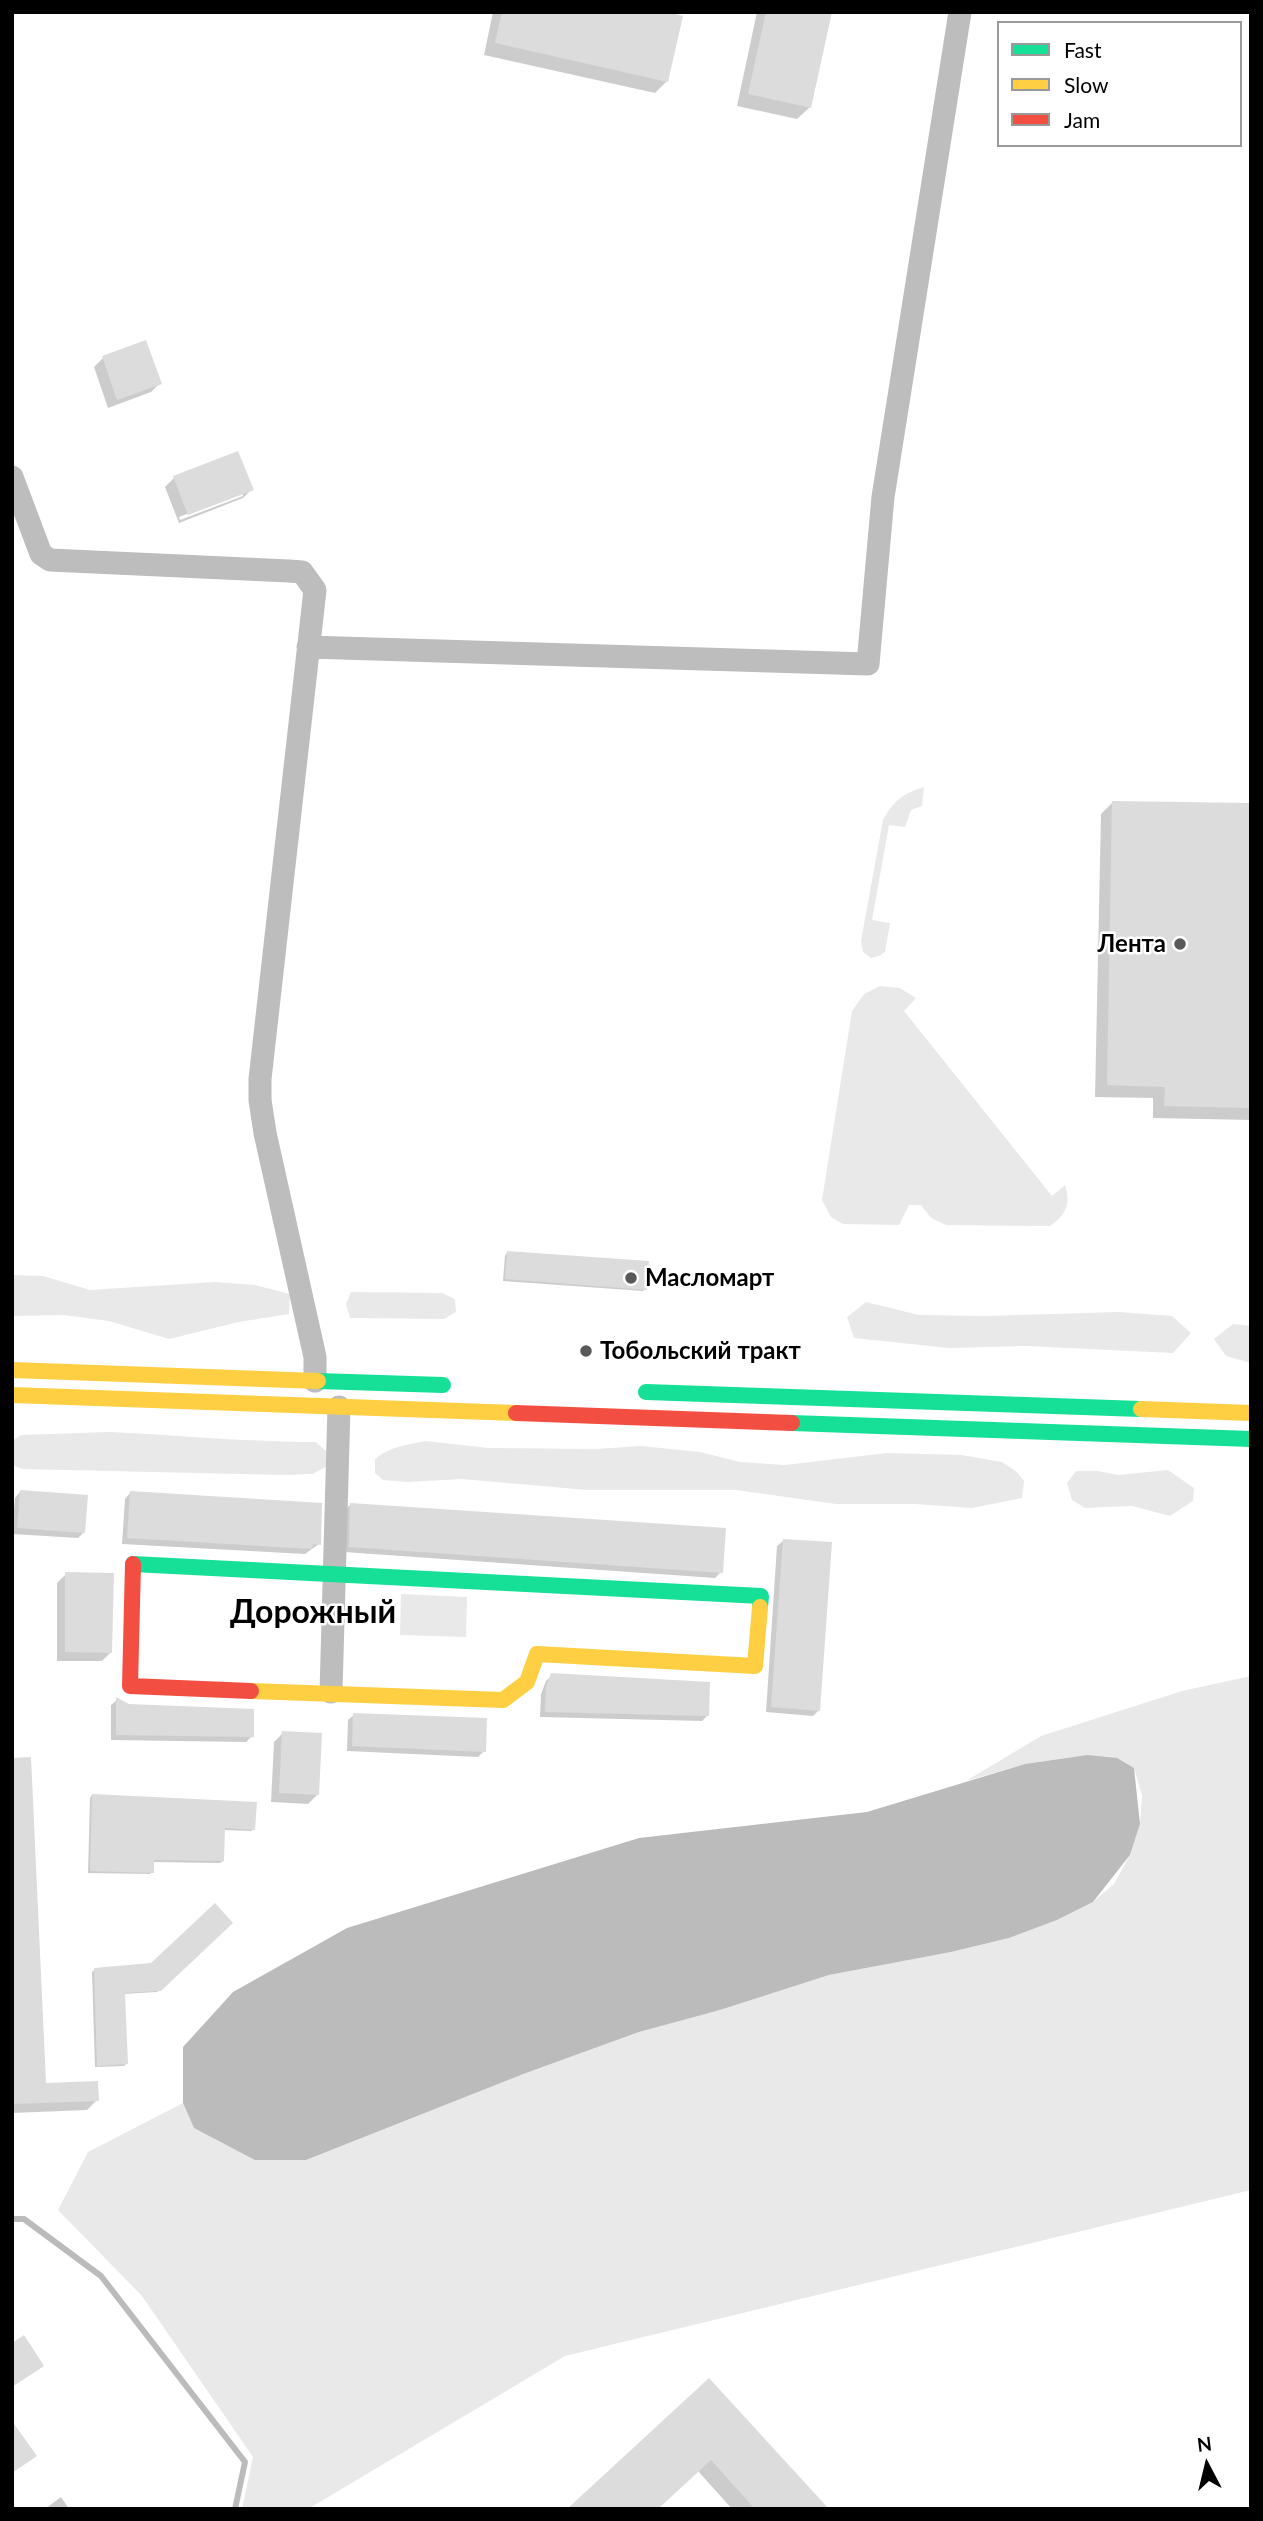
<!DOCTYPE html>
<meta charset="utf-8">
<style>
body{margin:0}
#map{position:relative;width:1263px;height:2521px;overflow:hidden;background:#fff;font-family:Lato,sans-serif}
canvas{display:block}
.frame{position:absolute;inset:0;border:14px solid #000;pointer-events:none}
.legend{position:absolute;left:997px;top:21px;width:245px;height:126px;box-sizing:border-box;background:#fff;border:2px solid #999;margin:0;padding:9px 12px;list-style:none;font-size:21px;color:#000}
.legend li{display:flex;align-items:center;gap:14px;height:35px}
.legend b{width:35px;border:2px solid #999}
.north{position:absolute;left:1172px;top:2430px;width:70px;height:70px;-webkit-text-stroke:5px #fff;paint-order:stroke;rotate:353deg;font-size:19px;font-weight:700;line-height:28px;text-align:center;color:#000}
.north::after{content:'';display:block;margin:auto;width:24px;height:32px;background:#000;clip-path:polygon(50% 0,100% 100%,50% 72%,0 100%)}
</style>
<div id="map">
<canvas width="1263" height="2521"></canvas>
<div class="frame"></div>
<ul class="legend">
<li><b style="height:9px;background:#16e098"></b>Fast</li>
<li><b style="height:9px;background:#ffcf43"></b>Slow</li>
<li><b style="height:9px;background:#f24e42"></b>Jam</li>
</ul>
<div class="north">N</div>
</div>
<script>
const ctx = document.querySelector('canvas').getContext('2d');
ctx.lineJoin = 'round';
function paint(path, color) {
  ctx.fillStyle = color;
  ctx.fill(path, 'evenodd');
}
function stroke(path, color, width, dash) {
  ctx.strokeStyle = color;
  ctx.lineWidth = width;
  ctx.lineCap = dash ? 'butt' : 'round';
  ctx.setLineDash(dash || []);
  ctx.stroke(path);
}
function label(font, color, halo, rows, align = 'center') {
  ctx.font = font + ' Lato,sans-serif';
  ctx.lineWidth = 5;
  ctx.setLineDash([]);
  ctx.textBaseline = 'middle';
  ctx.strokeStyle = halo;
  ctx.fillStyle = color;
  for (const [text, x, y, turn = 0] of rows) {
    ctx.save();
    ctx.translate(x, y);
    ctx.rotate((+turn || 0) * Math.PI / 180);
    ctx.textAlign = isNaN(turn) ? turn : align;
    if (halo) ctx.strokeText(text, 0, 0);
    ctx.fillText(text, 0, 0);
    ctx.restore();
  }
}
paint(new Path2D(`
 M924,787l-2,19 -11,4 -6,17 -16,-2 -17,95 18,3 -5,29 -6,4 -8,2 -8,-6 -2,-11 22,-121c11,-20 21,-27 41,-33z
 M880,986l20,2 16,10 -12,13 148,185 13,-11c6,19 1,30 -15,41l-104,-1 -15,-7 -10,-13h-12l-10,20 -56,-1 -12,-7 -9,-17 30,-189 12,-17z
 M12,1275l31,1 47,14 125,-8 40,3 35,9 -1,20 -50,8 -70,17 -60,-18 -45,-6 -52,1z
 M351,1292l91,1 13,6 1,13 -12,7 -94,-1 -4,-14z
 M866,1302l53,13 67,1 133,-4 53,4 19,17 -18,20 -146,-7 -78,2 -95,-10 -7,-21z
 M1233,1324l18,2v37l-25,-7 -12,-17z
 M109,1432c69,3 137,10 207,10l12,11 -1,13 -14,8 -28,1 -263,-6 -10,-4v-24l9,-6z
 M425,1441l64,7 107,1 45,-3 59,6 40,10 45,3 102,-12 75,2 40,7 15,10 7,9 -2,17 -50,10 -57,-4h-79l-100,-14h-149l-125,-11 -55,3 -24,-2 -8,-7v-14c15,-13 32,-14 50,-18z
 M1168,1470l26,18 -1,13 -23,15 -38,-10 -47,2 -13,-8 -5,-17 9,-12h22l20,4z
 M401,1594l66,3 -1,40 -66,-2z
 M1251,1676v514l-686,166 -257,153h-66l11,-52 -111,-161 -84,-86 30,-58 95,-49 11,25 25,12 87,20 220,-87 113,-41 81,-22 109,-35 122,-23 58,-14 48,-18 36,-18 21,-18 16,-29 10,-31 2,-29 -8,-27 -47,-13 -62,9 -59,17 75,-45 141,-45z`), '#e9e9e9');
paint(new Path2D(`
 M1087,1755l30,3 17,10 6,56 -10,31 -37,47 -36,18 -48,18 -58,14 -122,23 -109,35 -81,22 -113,41 -220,87h-51l-61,-32 -11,-25v-56l50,-55 114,-64 292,-90 228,-26 158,-48z`), '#bbb');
paint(new Path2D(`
 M493,12h167l7,69 -12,12 -171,-38z
 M757,12h73l-20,95 -13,12 -60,-13z
 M145,343l15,40 -9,9 -43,16 -14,-41 9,-9z
 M237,453l15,36 -9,9 -64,25 -14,-36 9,-9zM243,492v4l-63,24 -1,-3z
 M1113,802l138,3v315l-98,-2v-20l-58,-1 6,-283z
 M507,1253l138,36 -2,2 -140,-10 2,-26z
 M20,1492l64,40 -6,6 -66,-4 3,-36z
 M130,1493l189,51 -14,10 -183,-10 3,-45z
 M351,1504l370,68 -6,6 -371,-26 1,-42z
 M783,1541l36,169 -6,6 -47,-4 11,-166z
 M66,1574l45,78 -9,9h-45v-78z
 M552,1675l155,41 -5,5 -162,-4 1,-23 5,-13z
 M117,1700l12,6 123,30 -6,6 -135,-2v-35z
 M354,1715l130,36 -6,6 -131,-6 1,-31z
 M283,1733l34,62 -9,9 -37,-2 3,-60z
 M12,1759l32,326 53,15 -10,10 -75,3z
 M92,1795l162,34 -3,2 -28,-1v31l-3,2 -68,-1v10l-2,2 -62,-1 2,-75z
 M229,1925l-72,67 -34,2 3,70 -2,2 -29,1 -3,-95 3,-3 57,-4z
 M709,2381l118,128h-95l-34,-38z
 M61,2497l8,12h-24z`), '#0003');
stroke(new Path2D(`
 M12,2219h12l77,57 144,186 -10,47`), '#bbb', 6);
paint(new Path2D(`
 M502,12h166l15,4 -15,66 -173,-39z
 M766,12h66l-21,96 -63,-14z
 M146,340l16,44 -45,16 -15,-44z
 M238,451l16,39 -66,25 -15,-39z
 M1112,801l139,2v305l-87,-2 1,-19 -58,-2z
 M507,1251l142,10 -2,29 -142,-11z
 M20,1490l68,5 -3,38 -68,-5z
 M130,1491l192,12 -1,42 -8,-1 -1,5 -185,-11z
 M350,1503l376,25 -3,45 -374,-26z
 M783,1539l49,3 -12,169 -49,-4z
 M65,1572l49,1 -2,80 -47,-1z
 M551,1673l159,9 -1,34 -164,-4 1,-25z
 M116,1697l13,7 125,5v28l-138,-2z
 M353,1713l134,5 -1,34 -134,-6z
 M282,1731l40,2 -3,62 -40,-2z
 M31,1757l15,326 52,-2 1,20 -87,3v-346z
 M92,1794l165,8 -2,28 -30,-2 -1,33 -70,-1v13l-64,-2z
 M215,1903l18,20 -72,68 -36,2 3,71 -31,2 -3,-98 57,-5z
 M24,2335l20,31 -32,21v-44z
 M709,2378l120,131h-74l-44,-49 -53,49h-91z
 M12,2421l25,35 -25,17z`), '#dcdcdc');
stroke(new Path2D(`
 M12,477l29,77 9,6 239,11 13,1 13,18 -55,489v21l5,33 50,224v24
 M308,647l560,17 15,-167 77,-485
 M331,1692l8,-285`), '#bdbdbd', 23);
stroke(new Path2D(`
 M318,1381l125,4
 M646,1392l495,17
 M792,1423l459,16
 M133,1564l628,32 -1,11`), '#16e098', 16);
stroke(new Path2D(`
 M12,1370l306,11
 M12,1395l504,18
 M1141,1409l110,4
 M251,1691l252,9 24,-18 10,-28 218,12 5,-59`), '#ffcf43', 16);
stroke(new Path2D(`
 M516,1413l276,10
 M133,1564l-3,122 121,5`), '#f24e42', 16);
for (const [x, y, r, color] of [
 [1180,944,7,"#595959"],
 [631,1278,7,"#595959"],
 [586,1351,7,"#595959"]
]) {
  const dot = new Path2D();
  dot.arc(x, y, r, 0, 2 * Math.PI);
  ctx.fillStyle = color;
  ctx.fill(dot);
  stroke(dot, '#fff', 2.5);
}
label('bold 24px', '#000', '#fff', [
 ["Лента",1166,944,"right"],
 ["Масломарт",645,1278],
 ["Тобольский тракт",600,1351]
], 'left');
label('bold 32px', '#000', '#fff', [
 ["Дорожный",313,1613]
]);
</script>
